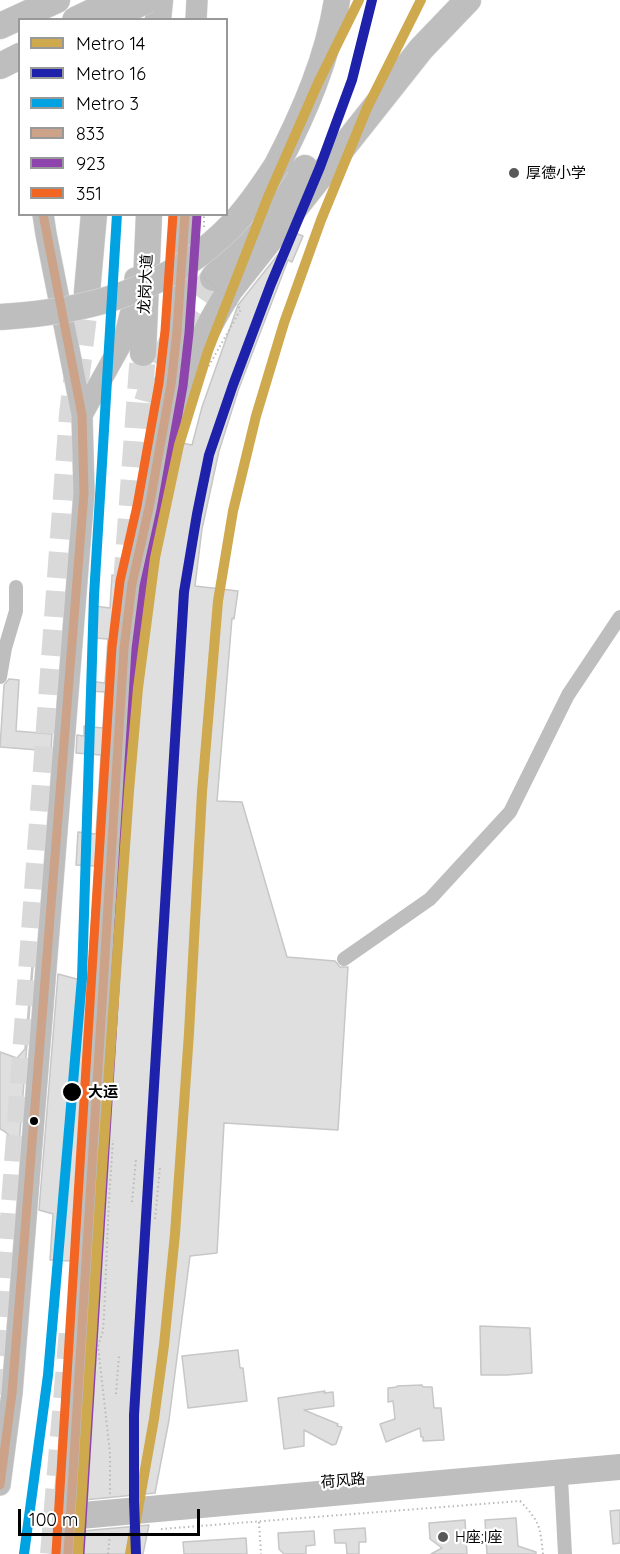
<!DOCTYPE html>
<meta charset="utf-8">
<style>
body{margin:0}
#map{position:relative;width:620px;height:1554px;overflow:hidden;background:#fff;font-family:Quicksand,sans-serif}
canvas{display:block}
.legend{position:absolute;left:18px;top:18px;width:210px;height:198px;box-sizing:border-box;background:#fff;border:2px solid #999;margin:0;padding:8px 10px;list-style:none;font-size:18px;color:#000}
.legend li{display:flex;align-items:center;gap:12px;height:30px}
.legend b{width:30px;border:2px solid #999}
.scale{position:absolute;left:18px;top:1509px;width:182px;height:27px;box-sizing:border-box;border:3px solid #000;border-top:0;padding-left:8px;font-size:18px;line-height:21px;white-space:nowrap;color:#000;-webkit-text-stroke:4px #fff;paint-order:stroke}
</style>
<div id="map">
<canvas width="620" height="1554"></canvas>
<ul class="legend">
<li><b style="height:8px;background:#cea94e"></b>Metro 14</li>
<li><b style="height:8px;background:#1e22aa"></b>Metro 16</li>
<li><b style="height:8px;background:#00a2e1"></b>Metro 3</li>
<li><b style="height:8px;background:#cca388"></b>833</li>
<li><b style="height:8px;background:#8e44ad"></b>923</li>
<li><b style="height:8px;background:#f26522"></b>351</li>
</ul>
<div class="scale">100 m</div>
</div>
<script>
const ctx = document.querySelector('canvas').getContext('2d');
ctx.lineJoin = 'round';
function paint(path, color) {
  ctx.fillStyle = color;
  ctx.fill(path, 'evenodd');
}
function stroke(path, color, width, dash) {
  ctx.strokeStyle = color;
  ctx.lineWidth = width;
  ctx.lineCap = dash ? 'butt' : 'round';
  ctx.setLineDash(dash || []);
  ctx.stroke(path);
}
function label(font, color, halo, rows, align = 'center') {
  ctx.font = font + ' Quicksand,"Noto Sans SC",sans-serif';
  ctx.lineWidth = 4.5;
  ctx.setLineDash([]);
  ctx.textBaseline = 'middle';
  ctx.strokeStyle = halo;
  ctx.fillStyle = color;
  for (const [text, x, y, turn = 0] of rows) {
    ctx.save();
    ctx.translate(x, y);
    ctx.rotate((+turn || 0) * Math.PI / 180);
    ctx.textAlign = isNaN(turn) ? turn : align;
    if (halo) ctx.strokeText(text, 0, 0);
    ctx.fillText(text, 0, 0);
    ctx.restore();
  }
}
const building = new Path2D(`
 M295,233l8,3 -11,26 -4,-2 -49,128 -20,63 -17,78 -7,57 43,5 -4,28 -2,-1 -15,183 25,1 45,155 48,4 5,6h8l-10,163 -114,-7 -7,130 -27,3 -21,164 -14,73 -71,7 53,-851 8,-63 16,-75 11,-60 5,-9 15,3 10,-38 36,-102z
 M112,575l9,2 -10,70 -56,907h-5l22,-277h-2l1,-16 -21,-1 3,-46 -14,-4 19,-236 30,8 7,-116 -19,-1 2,-33 18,2 5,-79 -25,-2 1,-18 7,1v-10l19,2 2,-36 -18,-1 1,-10 17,2 3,-44 -15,-1 2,-32 15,2z
 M9,679l10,1 -3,51 36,3 -1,17 -51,-4 4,-62z
 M32,966l1,1 -15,191v-8l-4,-10 -10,-9 -4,-2v-77l17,6 8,-9z
 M480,1326l50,2 2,45 -25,2h-26z
 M238,1350l2,18h3l4,33 -59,7 -6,-52z
 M422,1385l1,2h9l2,21h7l3,32 -21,1v-4h-2l-1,-9 -34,14 -6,-18 15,-5 -2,-18 -5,1v-14l9,-1v-1z
 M325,1391l-1,2 9,-1 1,14 -30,4 34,14 -1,2 5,1 -6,17 -4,1 -28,-15v16l-20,3 -6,-51z
 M620,1510v33l-7,1 -3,-33z
 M516,1518l2,28 18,6v2h-49l-2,-34z
 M465,1520l2,34h-36l11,-6 -12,-9 -1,-16z
 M149,1525l-6,29h-62l1,-23z
 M365,1528l1,14h-7v12h-12l-1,-11h-11l-1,-13z
 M314,1531l1,14 -9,1v8h-22l-5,-5 -1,-16z
 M246,1538l1,16h-63l-1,-12z`);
paint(building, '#dfdfdf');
stroke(building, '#c7c7c7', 1.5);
stroke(new Path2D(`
 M147,402c12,-42 39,-90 66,-124
 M126,584l17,-231
 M0,1395l72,-981 15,-122
 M53,1554l19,-224`), '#d9d9d9', 26, [26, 13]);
const primary = new Path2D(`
 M196,20l1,-20
 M82,415l42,-76 10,-40 1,-21
 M0,1485l12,-92 72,-900 -2,-78 -36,-181 -3,-20
 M68,1554l56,-906 8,-64 17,-76 22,-123 6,-53 8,-118`);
const highway = new Path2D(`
 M158,20l2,-20
 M0,26l57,-26
 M0,66l20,-10
 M277,165c27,-52 51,-107 60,-165
 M213,278l92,-110
 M87,292l7,-78
 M143,353l6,-139
 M162,440c17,-52 38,-103 68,-150l191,-241 47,-49`);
stroke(primary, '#dbdbdb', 22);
stroke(highway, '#dbdbdb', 27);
stroke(new Path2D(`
 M132,1202l4,-43
 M155,1219l5,-52
 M136,1393l6,-59
 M116,1394l3,-39
 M110,1494v-41l-12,-107 5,-15 1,-15 5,-116 4,-60
 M259,1522l2,32
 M161,1529l359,-28c20,21 20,25 23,53
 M136,1553l1,1
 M108,1554l2,-21`), '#b9b9b9', 2, [1.5, 3]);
stroke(new Path2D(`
 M0,677l5,-29 11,-37v-24
 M344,959l86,-60 80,-87 58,-117 52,-78
 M561,1478l4,76
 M71,1510l549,-49
 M70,1523l550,-50`), '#bebebe', 14);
stroke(primary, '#bebebe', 21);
stroke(highway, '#bebebe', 26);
const highwayBridge = new Path2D(`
 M75,20l42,-20
 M103,20l45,-20
 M0,317c89,-5 170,-27 233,-93 17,-18 31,-39 44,-59`);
stroke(highwayBridge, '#dbdbdb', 27, []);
stroke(new Path2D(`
 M204,227v-13
 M203,274v3l38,32 -34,60`), '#b9b9b9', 2, [1.5, 3]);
stroke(highwayBridge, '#bebebe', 26);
stroke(new Path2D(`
 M0,1485l12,-92 72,-900 -2,-78 -39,-201
 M68,1554l56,-906 8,-64 17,-76 22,-123 6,-53 8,-118`), '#cca388', 9);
stroke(new Path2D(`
 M80,1554l56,-905 8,-63 17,-76 22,-124 6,-53 8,-118`), '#8e44ad', 9);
stroke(new Path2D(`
 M56,1553l56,-906 8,-66 17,-75 22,-123 6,-52 8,-117`), '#f26522', 9);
stroke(new Path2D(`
 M78,1554l24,-386 27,-377 9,-103 17,-130 24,-113 29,-94 60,-154 50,-114 41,-83
 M130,1554l24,-135 10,-74 11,-111 14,-201 13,-241 16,-191 15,-90 23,-95 28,-93 37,-103 46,-112 54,-108`), '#cea94e', 10);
stroke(new Path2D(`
 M136,1554l-2,-53v-86l50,-823 13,-78 12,-59 24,-70 38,-101 49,-117 32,-87 20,-80`), '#1e22aa', 10);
stroke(new Path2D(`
 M24,1554l24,-179 34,-397 12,-382 23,-382`), '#00a2e1', 10);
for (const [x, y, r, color] of [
 [514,173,6,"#595959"],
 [72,1092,10,"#000"],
 [34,1121,5,"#000"],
 [443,1537,6,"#595959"]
]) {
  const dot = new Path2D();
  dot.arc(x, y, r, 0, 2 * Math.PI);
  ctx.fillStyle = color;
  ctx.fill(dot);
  stroke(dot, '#fff', 2);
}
label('15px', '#000', '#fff', [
 ["厚德小学",526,173],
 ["H座;I座",455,1537]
], 'left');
label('15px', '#000', '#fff', [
 ["龙岗大道",146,284,-87],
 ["荷风路",343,1481,-5]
]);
label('bold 15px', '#000', '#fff', [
 ["大运",88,1092]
], 'left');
</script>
